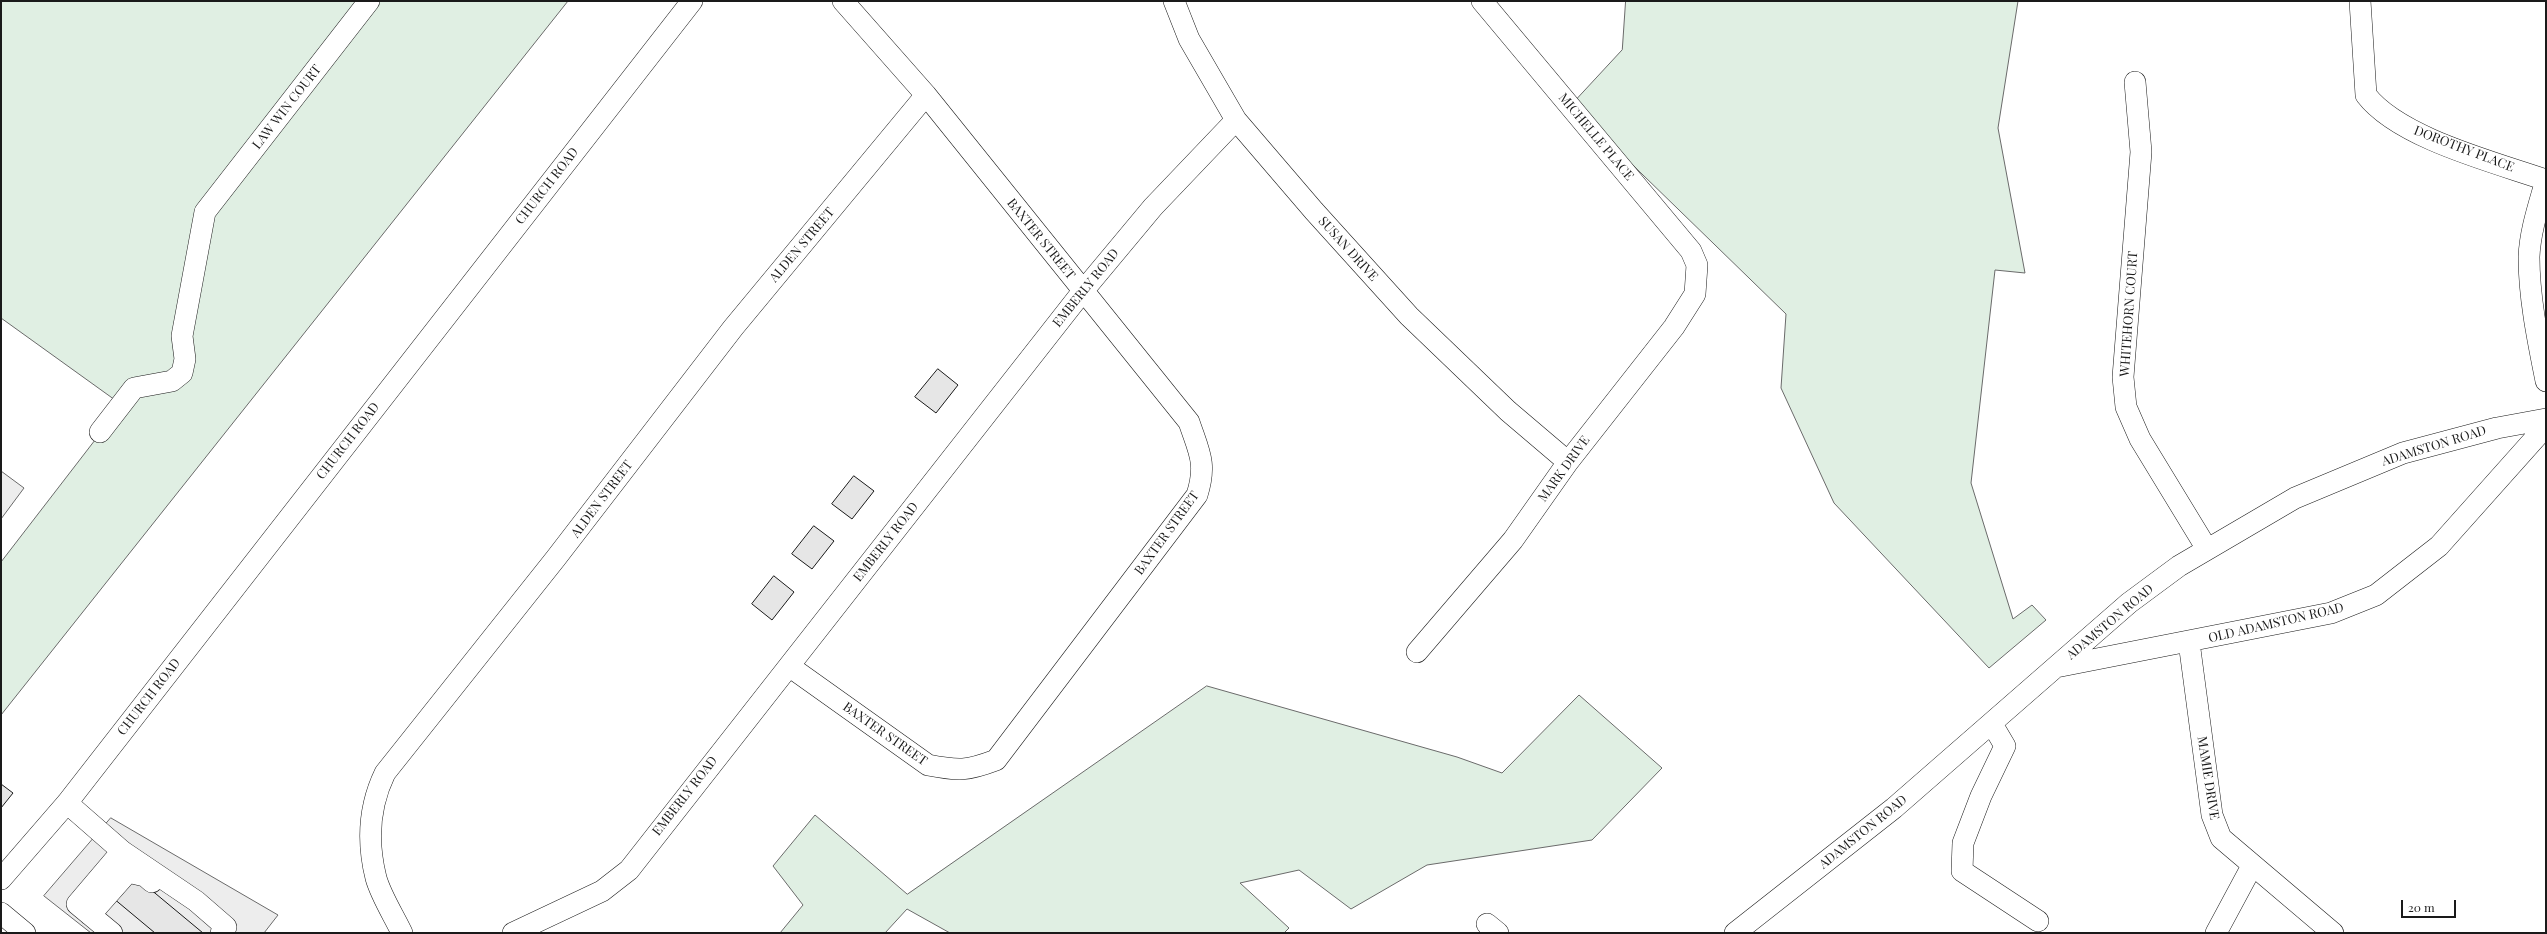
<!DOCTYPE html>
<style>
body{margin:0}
#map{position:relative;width:2547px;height:934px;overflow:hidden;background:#fff;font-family:"Playfair Display",serif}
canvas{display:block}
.frame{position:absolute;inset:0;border:2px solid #1a1a1a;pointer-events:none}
.scale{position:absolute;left:2401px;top:900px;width:55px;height:18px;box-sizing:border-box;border:2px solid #1a1a1a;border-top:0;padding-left:5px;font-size:12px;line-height:14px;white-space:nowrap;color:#1a1a1a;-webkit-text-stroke:3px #fff;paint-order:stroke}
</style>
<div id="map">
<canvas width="2547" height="934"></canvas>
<div class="frame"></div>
<div class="scale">20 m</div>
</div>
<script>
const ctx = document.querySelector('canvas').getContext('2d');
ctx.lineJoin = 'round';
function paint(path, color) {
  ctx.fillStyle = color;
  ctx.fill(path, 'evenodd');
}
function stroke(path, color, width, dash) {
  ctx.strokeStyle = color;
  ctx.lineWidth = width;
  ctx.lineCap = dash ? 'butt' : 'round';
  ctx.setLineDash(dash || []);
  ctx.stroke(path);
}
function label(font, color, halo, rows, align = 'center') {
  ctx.font = font + ' "Playfair Display",serif';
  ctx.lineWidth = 3;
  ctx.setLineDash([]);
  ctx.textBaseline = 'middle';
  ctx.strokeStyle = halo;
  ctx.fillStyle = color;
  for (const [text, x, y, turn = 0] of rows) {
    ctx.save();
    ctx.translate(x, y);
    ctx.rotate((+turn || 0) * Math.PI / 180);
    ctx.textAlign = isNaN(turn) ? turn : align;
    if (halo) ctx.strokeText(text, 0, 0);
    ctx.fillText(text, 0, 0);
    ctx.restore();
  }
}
const green = new Path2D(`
 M1,1h567l-567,714v-153l121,-157 -121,-87z
 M1626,1h392l-20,127 27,145 -30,-3 -24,213 42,136 19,-14 14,15 -57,48 -155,-165 -53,-115 5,-74 -215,-209 51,-55z
 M1207,686l250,71 45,16 77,-78 83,73 -70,72 -165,25 -76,44 -52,-39 -59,13 49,45 -5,5h-334l-43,-24 -22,24h-105l23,-28 -30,-39 42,-51 92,79z`);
paint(green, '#e0efe3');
stroke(green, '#6a6a6a', 1);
const parking = new Path2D(`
 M1,471l23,17 -23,31z
 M111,818l167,97 -14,18h-173l-47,-37z`);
paint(parking, '#ededed');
stroke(parking, '#6a6a6a', 1);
const building = new Path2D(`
 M938,369l20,16 -22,28 -21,-16z
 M854,476l20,15 -22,28 -20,-15z
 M814,526l20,15 -22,28 -20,-15z
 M774,576l20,16 -22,28 -20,-16z
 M1,784l12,9 -12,15z
 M132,874l71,59h-48l-42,-35z`);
paint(building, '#e6e6e6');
stroke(building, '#1a1a1a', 1);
const minor = new Path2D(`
 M1174,1l15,38 47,81 78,91 95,105 99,95 60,51
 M2360,1l6,94c33,43 128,67 180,85
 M2135,82l6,70 -18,225 3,30 14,32 67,110
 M2546,180c-7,25 -16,51 -17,77 0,41 9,84 17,124
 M100,432l34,-44 38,-7 10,-8 3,-14 -3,-23 23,-124 164,-211
 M2189,642l23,173 9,23 112,95
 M1417,652l96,-112 55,-78 106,-135 21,-33 2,-29 -6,-14 -209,-250
 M789,666l139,99c31,6 39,6 68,-5l201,-265c10,-32 2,-43 -8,-73l-263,-327 -83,-94
 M2056,667l275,-54 45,-18 63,-49 107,-120
 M1992,724l13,22 -24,50 -18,47 -1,28 76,50
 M67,803l55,48 74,50 30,26 -5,6
 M1,879l66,-76 625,-802
 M1,913l24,20
 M90,915l38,-43 17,4 7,6
 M1487,924l11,9
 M112,933l-35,-29 45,-53
 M402,933c-8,-17 -21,-37 -26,-55 -9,-36 -7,-72 9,-105l171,-215 177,-230 193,-233
 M513,933l89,-42 27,-21 454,-579 70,-84 83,-87
 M1735,933l159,-125 235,-205 50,-37 116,-68 108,-45 94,-25 49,-9
 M2216,933l36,-67`);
stroke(minor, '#1a1a1a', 22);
stroke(minor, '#fff', 21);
label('13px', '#1a1a1a', '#fff', [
 ["LAW WIN COURT",287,107,-52],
 ["MICHELLE PLACE",1596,137,50],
 ["DOROTHY PLACE",2464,149,21],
 ["CHURCH ROAD",547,186,-52],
 ["BAXTER STREET",1041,239,51],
 ["ALDEN STREET",802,245,-50],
 ["SUSAN DRIVE",1348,249,48],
 ["EMBERLY ROAD",1086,288,-51],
 ["WHITEHORN COURT",2129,314,-86],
 ["CHURCH ROAD",348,441,-52],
 ["ADAMSTON ROAD",2434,446,-17],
 ["MARK DRIVE",1564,469,-54],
 ["ALDEN STREET",602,499,-53],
 ["BAXTER STREET",1167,533,-54],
 ["EMBERLY ROAD",886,542,-52],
 ["ADAMSTON ROAD",2110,622,-40],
 ["OLD ADAMSTON ROAD",2276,623,-13],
 ["CHURCH ROAD",149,697,-52],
 ["BAXTER STREET",885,734,35],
 ["MAMIE DRIVE",2208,778,81],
 ["EMBERLY ROAD",685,796,-52],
 ["ADAMSTON ROAD",1863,832,-39]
]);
</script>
